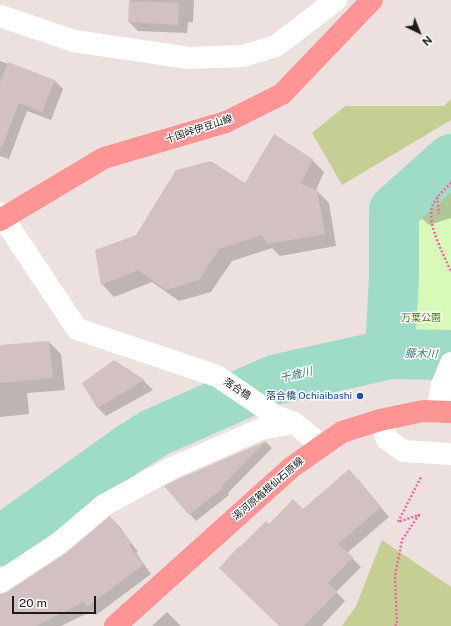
<!DOCTYPE html>
<meta charset="utf-8">
<style>
body{margin:0}
#map{position:relative;width:451px;height:626px;overflow:hidden;background:#ede1e0;font-family:"Public Sans",sans-serif}
canvas{display:block}
.north{position:absolute;left:399px;top:12px;width:40px;height:40px;-webkit-text-stroke:3px #fff;paint-order:stroke;rotate:137deg;font-size:11px;font-weight:700;line-height:16px;text-align:center;color:#1b1b1b}
.north::after{content:'';display:block;margin:auto;width:14px;height:18px;background:#1b1b1b;clip-path:polygon(50% 0,100% 100%,50% 72%,0 100%)}
.scale{position:absolute;left:12px;top:596px;width:84px;height:18px;box-sizing:border-box;border:2px solid #1b1b1b;border-top:0;padding-left:5px;font-size:12px;line-height:14px;white-space:nowrap;color:#1b1b1b;-webkit-text-stroke:3px #fff;paint-order:stroke}
</style>
<div id="map">
<canvas width="451" height="626"></canvas>
<div class="north">N</div>
<div class="scale">20 m</div>
</div>
<script>
const ctx = document.querySelector('canvas').getContext('2d');
ctx.lineJoin = 'round';
function paint(path, color) {
  ctx.fillStyle = color;
  ctx.fill(path, 'evenodd');
}
function stroke(path, color, width, dash) {
  ctx.strokeStyle = color;
  ctx.lineWidth = width;
  ctx.lineCap = dash ? 'butt' : 'round';
  ctx.setLineDash(dash || []);
  ctx.stroke(path);
}
function label(font, color, halo, rows, align = 'center') {
  ctx.font = font + ' "Public Sans","Noto Sans JP",sans-serif';
  ctx.lineWidth = 3;
  ctx.setLineDash([]);
  ctx.textBaseline = 'middle';
  ctx.strokeStyle = halo;
  ctx.fillStyle = color;
  for (const [text, x, y, turn = 0] of rows) {
    ctx.save();
    ctx.translate(x, y);
    ctx.rotate((+turn || 0) * Math.PI / 180);
    ctx.textAlign = isNaN(turn) ? turn : align;
    if (halo) ctx.strokeText(text, 0, 0);
    ctx.fillText(text, 0, 0);
    ctx.restore();
  }
}
paint(new Path2D(`
 M451,99v21l-109,65 -30,-52 33,-27h99z
 M382,540l69,47v39h-109l14,-20z`), '#c5ce93');
paint(new Path2D(`
 M451,159v193l-61,2 4,-144z`), '#d8fab9');
paint(new Path2D(`
 M130,0h64l-1,22h-5l-1,11 -49,-2 -9,-9z
 M0,61l54,19 9,9 -12,31 -24,-9 -18,48 -9,-3z
 M312,160l12,12 -8,18 13,13 7,43 -56,10 -8,-8 -40,13 -21,31 -32,9 -27,-19 -38,15 -12,-13 34,-48 109,-52z
 M451,188v30l-22,7 -10,-9 -3,-8z
 M49,342l12,12 4,36 -38,3 2,21 -29,3v-71z
 M114,361l30,20 9,9 -47,26 -9,-9z
 M266,442l6,6 -44,45 1,2 -33,26 -30,-34 12,-7z
 M358,479l31,38 -42,36 14,14 -25,25 9,9 -23,25h-42l-11,-100 34,-16z
 M110,517l9,9 19,26 -2,1 15,21 -55,41 -4,-4 -31,15h-61v-31l7,-2 59,-39z
 M167,612l14,14h-29z`), '#0003');
stroke(new Path2D(`
 M390,354l61,1
 M0,541l127,-91 27,-17 120,-53 116,-26 4,-78v-66l57,-51`), '#9edcc8', 50);
paint(new Path2D(`
 M129,1l50,2 -1,22 -50,-3z
 M8,62l47,18 -13,32 -23,-9 -17,44h-2v-64z
 M274,134l39,25 -12,25 16,6 8,44 -58,10 -5,-9 -43,14 -20,31 -33,10 -28,-20 -37,15 -6,-35 41,-15 40,-65 35,-9 34,22z
 M49,341l4,37 -53,5v-38z
 M114,360l31,20 -48,28 -15,-25z
 M266,441l-44,45 1,2 -34,27 -25,-29 14,-7z
 M349,469l32,38 -43,37 15,13 -25,26 9,9 -33,34h-25l-60,-58 20,-22 1,1 26,-26 3,3 24,-25 10,10z
 M110,516l21,27 -2,2 14,20 -56,42 -3,-5 -48,24h-36v-32l7,-2 59,-39z`), '#d3c0c2');
stroke(new Path2D(`
 M451,183c-7,7 -16,15 -19,24 -5,19 12,47 19,65
 M437,197l2,17
 M395,626l2,-2 -2,-48 7,-36 17,-25 -21,7 23,-45`), '#fd61a8', 2.5, [2, 2]);
stroke(new Path2D(`
 M0,16l74,25 115,17 54,-2 33,-10 60,-46
 M0,213l77,116 140,47 59,40 18,7 27,22
 M437,412l5,-27 9,-22
 M380,420l7,19 16,12 48,3
 M0,582l59,-39 45,-38 68,-37 89,-39 33,-6`), '#fff', 22);
stroke(new Path2D(`
 M0,220l104,-62 122,-36 56,-28 90,-94
 M115,626l177,-159 50,-35 38,-12 43,-9 28,1`), '#fe9594', 22);
for (const [x, y, r, color] of [
 [360,396,4,"#1a4fb4"]
]) {
  const dot = new Path2D();
  dot.arc(x, y, r, 0, 2 * Math.PI);
  ctx.fillStyle = color;
  ctx.fill(dot);
  stroke(dot, '#fff', 1.5);
}
label('10px', '#1b1b1b', '#fff', [
 ["十国峠伊豆山線",199,129,-18],
 ["落合橋",237,389,34],
 ["湯河原箱根仙石原線",268,489,-41]
]);
label('10px', '#3e7909', '#fff', [
 ["万葉公園",421,318]
]);
label('10px', '#164399', '#fff', [
 ["落合橋 Ochiaibashi",352,396]
], 'right');
label('italic 11px', '#367d79', '#fff', [
 ["藤木川",421,354,1],
 ["千歳川",296,375,-13]
]);
</script>
